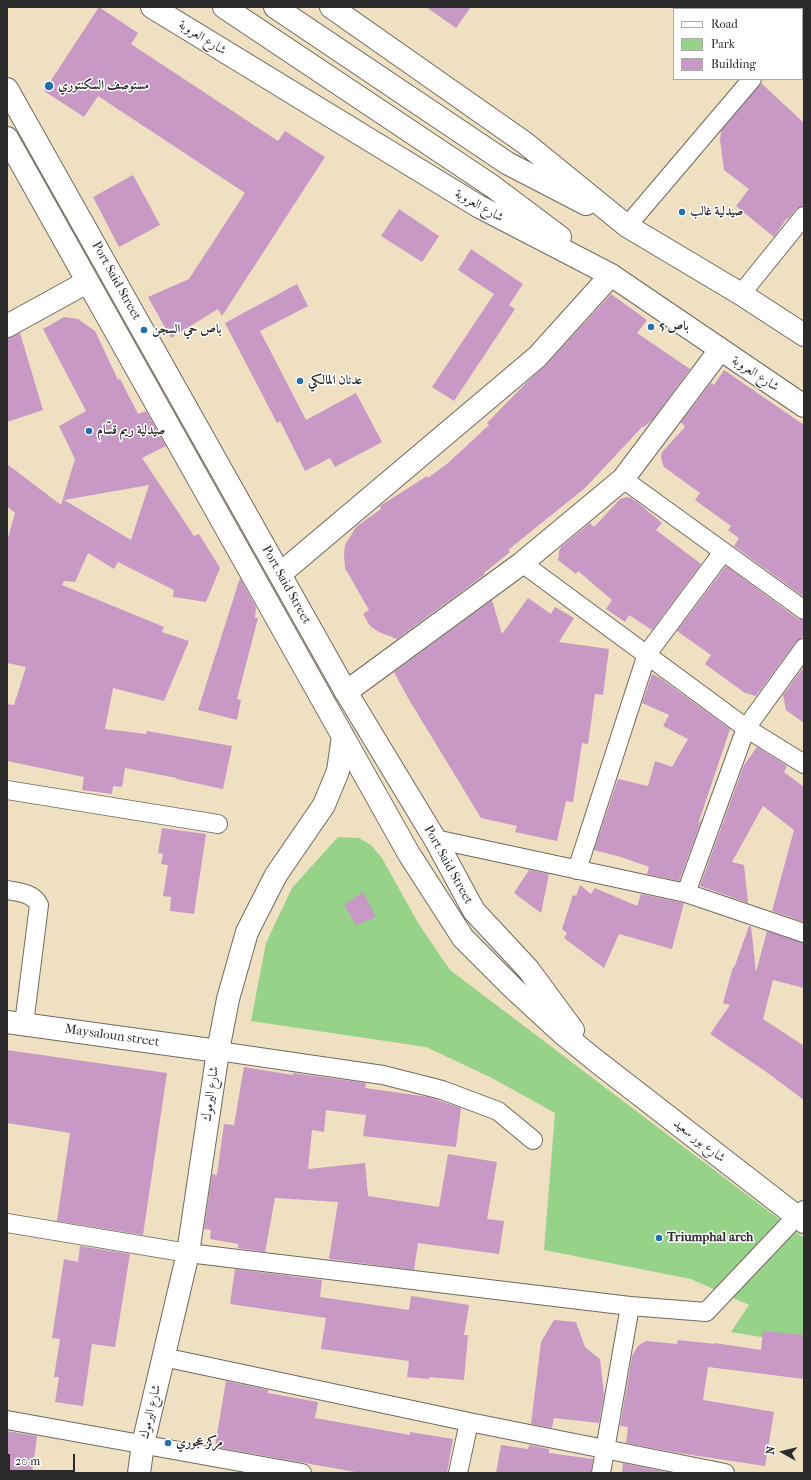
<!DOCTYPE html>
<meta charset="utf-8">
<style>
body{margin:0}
#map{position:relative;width:811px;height:1480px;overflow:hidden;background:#efe0c2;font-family:"IM FELL French Canon",serif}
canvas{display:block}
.frame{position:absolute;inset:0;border:8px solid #2b2b2b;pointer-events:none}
.legend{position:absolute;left:673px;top:8px;width:130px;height:72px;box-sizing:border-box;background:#fff;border:1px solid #aaa;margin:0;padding:5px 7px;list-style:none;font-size:12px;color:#2b2b2b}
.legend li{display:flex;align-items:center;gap:8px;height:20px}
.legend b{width:20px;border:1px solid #aaa}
.north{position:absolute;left:763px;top:1432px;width:40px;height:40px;-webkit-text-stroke:3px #fff;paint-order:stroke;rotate:278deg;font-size:11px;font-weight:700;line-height:16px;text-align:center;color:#2b2b2b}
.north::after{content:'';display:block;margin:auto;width:14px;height:18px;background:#2b2b2b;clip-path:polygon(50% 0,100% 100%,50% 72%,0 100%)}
.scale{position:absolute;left:8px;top:1454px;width:67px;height:18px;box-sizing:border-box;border:2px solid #2b2b2b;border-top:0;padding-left:5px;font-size:12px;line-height:14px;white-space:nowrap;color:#2b2b2b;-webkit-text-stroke:3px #fff;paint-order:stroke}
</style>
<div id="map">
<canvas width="811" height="1480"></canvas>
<div class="frame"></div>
<ul class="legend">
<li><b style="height:5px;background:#fff"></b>Road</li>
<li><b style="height:11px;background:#96d287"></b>Park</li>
<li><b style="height:11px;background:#c799c4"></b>Building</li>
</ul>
<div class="north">N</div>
<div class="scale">20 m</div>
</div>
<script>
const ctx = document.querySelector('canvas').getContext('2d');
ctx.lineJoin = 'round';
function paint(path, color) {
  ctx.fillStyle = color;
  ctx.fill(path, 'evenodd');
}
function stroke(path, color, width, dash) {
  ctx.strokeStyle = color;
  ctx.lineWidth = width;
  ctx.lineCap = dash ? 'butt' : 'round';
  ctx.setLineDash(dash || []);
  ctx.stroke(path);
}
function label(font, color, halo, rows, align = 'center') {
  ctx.font = font + ' "IM FELL French Canon",Amiri,serif';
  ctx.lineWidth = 3;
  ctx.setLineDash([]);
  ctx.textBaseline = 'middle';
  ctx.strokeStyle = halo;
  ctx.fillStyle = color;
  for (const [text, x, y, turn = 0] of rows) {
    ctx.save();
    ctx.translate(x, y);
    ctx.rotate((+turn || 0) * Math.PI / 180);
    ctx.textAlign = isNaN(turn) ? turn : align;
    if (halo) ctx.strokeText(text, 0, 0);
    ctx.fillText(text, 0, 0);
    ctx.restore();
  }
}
paint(new Path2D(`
 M338,837l21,1 12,7 11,13 36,65 32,47 354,268v106l-73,-12 18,-27 -58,-26 -147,-29 11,-137 -63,-35 -66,-31 -175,-26 15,-78 26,-55z`), '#96d287');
paint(new Path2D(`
 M99,7l39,26 -7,11 147,97 7,-10 40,26 -103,159 -4,-7 -47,29 -23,-41 41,-18 56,-86 -147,-97 -14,21 -40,-26z
 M426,7h45l-15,21z
 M761,83l43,40v83l-8,3 -8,10 -1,-1 -13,19 -38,-31 13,-17 -25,-19 -4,-31 1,-8z
 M133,175l27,50 -41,22 -26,-50z
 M399,209l40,27 -17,26 -41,-26z
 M471,249l52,35 -14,21 6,4 -61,92 -22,-14 62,-93 -36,-24z
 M297,284l11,22 -48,25 46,89 50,-27 26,49 -47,25 -5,-9 -25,13 -25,-50 -3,2 -52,-100z
 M611,294l36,26 -10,13 53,36 -37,50 -9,8 -1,-1 -58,62 -77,62 2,2 -26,21v2l-87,64 -18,-7 -9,-6 -7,-12 6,-4 -24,-42 -1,-14 1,-9 11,-18 25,-18 -1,-3 47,-30 1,2 20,-15 41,-38 -2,-2 40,-41 19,-17z
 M64,317l14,2 17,12 23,49 2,-1 18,35 8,-3 20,35 -24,12 52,78 5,-2 21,34 -14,34 -33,-5 1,-7 -56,-28 -4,7 -26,-16 -13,29 -11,-1 -2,4 102,42 -2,5 27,9 -25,60 -51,-13 -8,41 41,5 1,-3 85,15 -9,43 -47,-10 1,-1 -52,-10 -3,19 -9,-1 -1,8 -30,-4 2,-13 -77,-16v-57l7,1 12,-38 -19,-4v-122l8,-28 -8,-7v-42l54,41 14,-46 -16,-33 27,-15 -43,-82zM149,485l-18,55 -67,-40z
 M20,333l23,77 -36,12v-84z
 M724,370l80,55v172l-70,-51 5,-8 -11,-8 3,-4 -36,-26 5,-7 -36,-26 -2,-5 -1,-5 1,-5 23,-25 -4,-5 30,-39 3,2z
 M627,497l4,1 6,4 25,21 -6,7 45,34 -49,66 -23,-15 -4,7 -19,-13 6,-9 -34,-29 -2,3 -18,-14 1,-9 2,-4 29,-24 4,4 26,-28z
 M726,566l72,53 6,1v16l-8,6 -40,54 -11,-3 -40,-29 6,-9 -34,-24z
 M240,578l16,29 -1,11h3l-21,81 4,1 -4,20 -39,-10z
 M528,598l23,16 4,-7 19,11 -15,24 50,7 -6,46 -8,-1 -7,50 -6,-1 -9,59 -7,-1 -9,40 -42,-9 2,-6 -36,-8 -73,-120 -14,-26 98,-72 10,34z
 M802,669l2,1v53l-18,-13 -3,-15z
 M652,674l8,4 70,51 -32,95 4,-5 -23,62 -32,-7 2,-7 -28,-10 -27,-7 24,-71 30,7 7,-25 17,6 16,-28 -25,-13 6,-11 -27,-12z
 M757,747l30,19 -3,6 20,15v135l-32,-11 22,-81 -31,-24 -31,56 12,3 4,38 -48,-17 44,-121z
 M162,828l44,6 -12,80 -24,-3 1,-14 -8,-1 5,-31 -7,-1 2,-10 -5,-1z
 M529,870l20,4 -8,39 -27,-20z
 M580,885l11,9 4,-6 42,18 4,-12 43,9 -12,46 -53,-15 -15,34 -40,-30 3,-5 -5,-4 11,-34 3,1z
 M363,892l13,25 -20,8 -12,-20z
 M749,926h2l5,46 11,-41 37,12v45l-31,-8 -10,39 41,27v54l-39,-29 -55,-37 20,-29 -7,-2 10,-36 1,1z
 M7,1050l160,23 -24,162 -86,-14 13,-88 -63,-10z
 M244,1067l49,8v-2l73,10 -1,5 64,9 32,11 -5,39 -93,-11 3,-21 -40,-5 -2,22 -12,-2 -4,39 57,-6 3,33 71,11 9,-53 49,8 -10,57 17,2 -5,33 -81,-11 -4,27 -85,-11 9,-57 -63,-4 -10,54 -27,-4v-4l-28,-5 1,-9 -7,-1 8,-55 5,1 7,-51 10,1z
 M80,1246l50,8 -15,93 -23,-3 -9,62 -28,-4 4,-25h-5l6,-38 -8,-1 12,-79 14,3z
 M235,1269l87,11 -2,17 89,13 2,-14 58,9 -5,30h4l-4,45 -35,-3v2l-22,-2 2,-16 -88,-12 5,-31 -96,-14z
 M554,1320l22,2 9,25 15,12 4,35 -5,29 -45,-5 -2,10 -21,-4 10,-82z
 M763,1331l41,4v44l-96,-12 -5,33 71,12 -9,54 -86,-13 -53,-10 2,-16 -8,-1 12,-70 6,-10 8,-5 31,3 1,-4 37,4v-1l46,7z
 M226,1381l42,9v3l50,9 -3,16 95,17v-3l43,7 -6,34h-86l-146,-26z
 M7,1431l30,5 -5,37h-25z
 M501,1445l27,4 1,-4 20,4v4l44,6 -2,14h-95z
 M623,1463l48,10h-49z`), '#c799c4');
const minor = new Path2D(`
 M802,20l2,-2
 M627,226l125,-147
 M741,294l63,-78
 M623,479l181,131
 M522,563l224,165 58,36
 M7,790l211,34
 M435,839l251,54 118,40
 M577,870l70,-216 76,-102
 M7,890c12,2 26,3 32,15l-15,119
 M686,893l60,-165 58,-80
 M218,1051l165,24 59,15 56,21 35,29
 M7,1223l181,30 442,53 76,6 91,-96 7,-6
 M163,1357l306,65 256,51
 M7,1420l295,53
 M458,1473l11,-51
 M601,1473l29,-167`);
const tertiary = new Path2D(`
 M7,326l80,-44
 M346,692l176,-129 101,-84 97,-129`);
const secondary = new Path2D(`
 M7,89l339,603 89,147 39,72 54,58 45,61
 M7,138l402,716 54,84 50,50 50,46 32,26 209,162
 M280,574l257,-217 74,-82
 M7,1022l211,29
 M139,1473l4,-29 45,-191 30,-202 10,-52 19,-67 29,-57 48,-70 14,-34 5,-35`);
const primary = new Path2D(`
 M152,7l326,199 133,69 193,131
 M224,7l268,179 68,51
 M275,7l232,156 79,41
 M331,7l194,136 102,83 114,68 63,41`);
stroke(minor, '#706a60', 20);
stroke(tertiary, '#706a60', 24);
stroke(secondary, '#706a60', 24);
stroke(primary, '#706a60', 24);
stroke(minor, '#fff', 18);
stroke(tertiary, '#fff', 22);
stroke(secondary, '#fff', 22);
stroke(primary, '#fff', 22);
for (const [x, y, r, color] of [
 [49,86,5,"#1f6fb2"],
 [682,212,4,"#1f6fb2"],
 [651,327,4,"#1f6fb2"],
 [144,330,4,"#1f6fb2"],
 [300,381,4,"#1f6fb2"],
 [89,431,4,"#1f6fb2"],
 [659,1238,4,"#1f6fb2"],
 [168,1443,4,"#1f6fb2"]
]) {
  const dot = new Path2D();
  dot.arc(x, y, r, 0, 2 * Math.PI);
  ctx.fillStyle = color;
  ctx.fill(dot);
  stroke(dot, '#fff', 1.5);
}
label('13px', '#2b2b2b', '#fff', [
 ["شارع العروبة",202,38,32],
 ["شارع العروبة",479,206,29],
 ["Port Said Street",116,281,61],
 ["شارع العروبة",755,374,33],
 ["Port Said Street",286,585,61],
 ["Port Said Street",448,865,61],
 ["Maysaloun street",112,1036,8],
 ["شارع اليرموك",211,1094,-82],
 ["شارع بور سعيد",699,1141,38],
 ["شارع اليرموك",151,1412,-77]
]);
label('bold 13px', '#2b2b2b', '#fff', [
 ["مستوصف السكنتوري",58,86],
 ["صيدلية غالب",690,212],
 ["باص 5",659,327],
 ["باص حي السجن",152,330],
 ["عدنان المالكي",308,381],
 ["صيدلية ريم قسّام",97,431],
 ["Triumphal arch",667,1238],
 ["مركز عجوري",176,1443]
], 'left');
</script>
